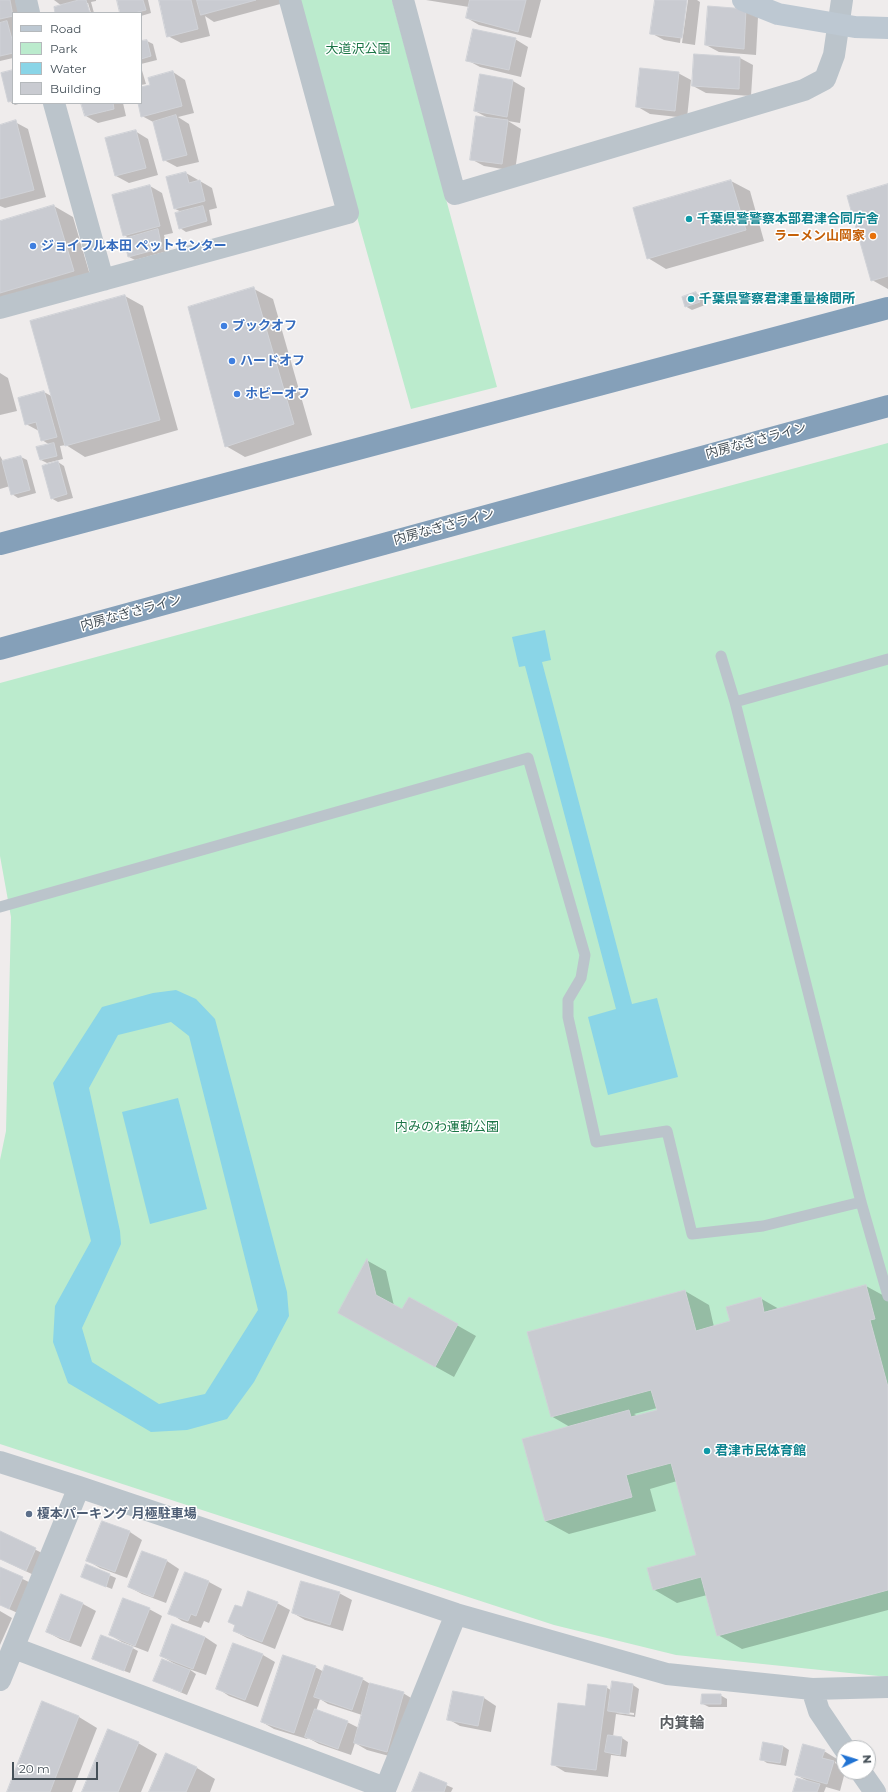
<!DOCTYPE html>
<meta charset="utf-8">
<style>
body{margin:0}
#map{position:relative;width:888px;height:1792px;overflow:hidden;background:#efecec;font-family:Montserrat,sans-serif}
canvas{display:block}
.legend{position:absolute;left:12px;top:12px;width:130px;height:92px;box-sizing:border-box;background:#fff;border:1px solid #b5b9bc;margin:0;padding:5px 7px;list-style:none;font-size:12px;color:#455058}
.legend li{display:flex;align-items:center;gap:8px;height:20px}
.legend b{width:20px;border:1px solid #b5b9bc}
.north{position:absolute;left:836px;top:1740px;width:40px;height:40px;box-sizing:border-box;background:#fff;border:1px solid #b5b9bc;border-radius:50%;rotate:86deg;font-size:11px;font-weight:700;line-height:16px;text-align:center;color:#455058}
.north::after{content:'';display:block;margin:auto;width:14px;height:18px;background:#2173d3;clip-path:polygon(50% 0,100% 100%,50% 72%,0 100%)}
.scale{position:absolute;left:12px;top:1762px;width:86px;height:18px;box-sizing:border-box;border:2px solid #455058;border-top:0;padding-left:5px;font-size:12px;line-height:14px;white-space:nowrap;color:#455058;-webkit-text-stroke:3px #fff;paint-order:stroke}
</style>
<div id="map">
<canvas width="888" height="1792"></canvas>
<ul class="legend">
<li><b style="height:5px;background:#bdc8d2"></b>Road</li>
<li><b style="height:11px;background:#bbebcd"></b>Park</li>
<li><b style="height:11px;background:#8ad5e7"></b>Water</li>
<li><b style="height:11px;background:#c9cbd1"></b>Building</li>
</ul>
<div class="north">N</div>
<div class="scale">20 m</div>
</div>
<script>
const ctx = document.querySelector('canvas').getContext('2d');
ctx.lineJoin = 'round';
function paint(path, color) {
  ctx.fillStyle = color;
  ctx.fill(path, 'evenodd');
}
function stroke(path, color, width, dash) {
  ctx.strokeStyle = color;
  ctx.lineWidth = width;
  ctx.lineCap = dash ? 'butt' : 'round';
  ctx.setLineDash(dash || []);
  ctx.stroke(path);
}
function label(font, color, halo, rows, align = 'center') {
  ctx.font = font + ' Montserrat,"Noto Sans JP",sans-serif';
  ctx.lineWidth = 3;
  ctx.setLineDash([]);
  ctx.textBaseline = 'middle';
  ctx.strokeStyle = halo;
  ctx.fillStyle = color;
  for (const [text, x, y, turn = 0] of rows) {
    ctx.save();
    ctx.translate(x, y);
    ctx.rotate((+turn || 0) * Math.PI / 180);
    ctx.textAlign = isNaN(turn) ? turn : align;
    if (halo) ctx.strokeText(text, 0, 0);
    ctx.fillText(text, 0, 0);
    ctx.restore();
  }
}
paint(new Path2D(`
 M296,0h96l105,387 -86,22z
 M888,443v1234l-212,-22 -122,-30 -554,-181v-284l6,-29 5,-214 -11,-61v-173z`), '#bbebcd');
paint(new Path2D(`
 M545,630l6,30 -9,2 90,342 25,-6 21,79 -70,18 -20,-78 28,-8 -91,-343 -6,1 -7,-30z
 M176,990l20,9 19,20 72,273 2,24 -35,66 -27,37 -40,11 -36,2 -83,-49 -15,-41 2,-36 36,-65 -38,-158 49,-76 51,-14zM171,1022l18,14 69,274 -53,84 -46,10 -67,-42 -10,-34 39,-84 -1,-13 -31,-143 29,-53z
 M178,1098l29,111 -57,15 -28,-112z`), '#8ad5e7');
paint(new Path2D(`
 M0,0h25l3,13h-15v45l-13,3z
 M54,0h42v1l-5,1 3,11h-3l-3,-10h-2l2,10h-32l6,-7z
 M118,0h30l3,13 -10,3v-3h-20z
 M160,0h124v3l-70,19 -9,-6 5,20 -29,7 -13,-7z
 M426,0h115l-10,38 -52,-13 -12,-7 2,-11z
 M656,0h30l-6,43 -16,-3 -13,-7z
 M688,0h9l3,2 -5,43 -13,-2z
 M746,10l12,7 -2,38 -37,-3 -13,-7z
 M515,39l13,8 -7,30 -41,-10 -13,-7z
 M147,41l6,3 4,16 -16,4v-22z
 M695,55l45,3 13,7 -2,31 -45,-3 -13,-7z
 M141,67l5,17 -5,1z
 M13,71v32h9l-7,2 -6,-4z
 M173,72l12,8 9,33 -16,4 11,7 10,38 -22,5 -13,-7 -9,-37 -13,-7 -3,-13h2v-15l10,-2z
 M678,73l13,7 -4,38 -37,-4 -12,-7z
 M513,81l12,7 -5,35 -12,-2 13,8 -6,42 -31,-5 -13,-7 19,-40 -15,-8z
 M82,103h41l3,13 -28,7 -12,-7z
 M15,122l13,7 18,68 -41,11 -5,-2v-80z
 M135,131l13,8 10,36 -29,8 -13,-7z
 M186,173l26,15 5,20 -8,2 3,15 -26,7 -6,-4 2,-16 -7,-3z
 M731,181l19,10 14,50 -98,28 -18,-11 -14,-49z
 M888,185v104l-16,-9z
 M150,186l12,7 11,40 -9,2 4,16 -33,9 -6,-3v-19l-5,-3z
 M54,206l19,11 19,65 -92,27v-87z
 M254,289l19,10 39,136 -67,22 -19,-11z
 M696,293l6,4 3,8 -13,5 -7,-4z
 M125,296l18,10 35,124 -93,27 -19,-12 -6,1 3,13 -16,4 -6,-3 9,-15 -8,-5 -3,-9 -13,-7 18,-32 9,5z
 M0,373l8,5 9,33 -17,4z
 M0,456l3,5 18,-4 6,3 9,33 -18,5 -6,-4 -2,-8 -10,3z
 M58,462l6,4 9,32 -15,4 -7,-4z
 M368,1261l18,10 8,35 8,5 7,-13 67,38 -22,41 -115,-64z
 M866,1286l22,12v312l-146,39 -24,-14 -11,-40 -30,8 -24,-14 44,-33 -20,-75 -27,8 6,22 -87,23 -24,-13 25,-94 -19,-11 134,-125 24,14 5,22 17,-5 29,-24 19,11zM657,1408l1,3 -20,5 -4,-2z
 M102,1522l28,10 12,8 -15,38 -27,-10 -12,-7z
 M0,1532l48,24 -10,21 -38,-18z
 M143,1552l24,9 12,8 -13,34 -24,-9 -13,-7z
 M87,1565l29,13 -4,11 -30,-12z
 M0,1568l35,17 -13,30 -22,-10z
 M185,1573l24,9 13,7 -13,34 -5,-2 -3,7 -19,-7 -12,-8z
 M339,1593l13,7 -9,31 -38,-11 -12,-7z
 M62,1595l21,9 13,7 -15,36 -21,-8 -13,-7z
 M277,1603l13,7 -15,39 -28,-11 -13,-7 2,-5 -7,-4 13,-13z
 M149,1609l13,7 -14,36 -26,-10 -12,-7z
 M0,1611l12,7 -12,27z
 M173,1625l32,12 12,8 -11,30 -17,-6 7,5 -9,21 -33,-14 21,-17 -14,-8z
 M234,1644l29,11 12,7 -17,45 -29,-11 -12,-8z
 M129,1646l9,5 -8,22 -31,-11z
 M315,1667l9,5 38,7 10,6 31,8 13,8 -16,58 -33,-9 -12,-7 -4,12 -32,-11 -11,-6 -1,1 -33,-10 -12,-7zM320,1699l8,5 34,11 -3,13 -12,-6 -31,-11z
 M613,1682l20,3 6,4 -4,28 -19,-3 -3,23 9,1 6,4 -2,15 -15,-2 -3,22 -43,-5 -13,-8 34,-57 20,-20 6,4zM617,1711l17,2v2l-17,-2z
 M720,1695l7,4v8h-18l-6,-3z
 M484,1698l12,8 -5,26 -31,-6 -12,-7z
 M79,1717l18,11 -25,64h-64z
 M138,1743l19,11 -16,38h-58z
 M783,1746l6,4 -3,16 -19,-3 -6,-4z
 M824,1751l13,8 -2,4 9,5 1,4 -5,19 -14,-4 -2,5h-30l12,-12 -10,-5z
 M166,1754l31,14 18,11 -5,13h-60z
 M421,1774l32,14 -2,4h-38z`), '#0003');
const building = new Path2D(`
 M0,0h10l3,16 -13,3z
 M79,0h7l4,13h-35l-1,-6z
 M117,0h26l3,10 -12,3h-14z
 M159,0h32l7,29 -31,8z
 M197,0h59l-55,15z
 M470,0h56l-8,32 -52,-14z
 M655,0h32l-5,38 -32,-4z
 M708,6l38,3 -2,40 -39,-4z
 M7,21l6,22v10l-13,3v-33z
 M473,29l43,9 -7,32 -43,-9z
 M147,40l4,16 -10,3v-18z
 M694,54l46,3 -1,32 -47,-3z
 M640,68l39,4 -4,39 -39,-4z
 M13,70v31l-5,1 -7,-29z
 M173,71l9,35 -41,11 -3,-14h3v-16l9,-2 -2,-7z
 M480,74l33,6 -6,37 -33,-6z
 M81,103h32l1,6 -29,7z
 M176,115l11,40 -24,6 -10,-39z
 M476,116l32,4 -6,44 -32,-4z
 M16,120l18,70 -34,9v-74z
 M136,130l10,38 -31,8 -10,-38z
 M186,172l3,11 11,-3 5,21 -31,8 -8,-32z
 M731,180l15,50 -99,29 -14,-51z
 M888,184v92l-17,5 -24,-85z
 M150,185l10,41 -37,10 -11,-41z
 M54,205l20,66 -74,22v-72z
 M203,206l4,15 -28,8 -4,-16z
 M158,229l4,19 -34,9 -4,-18z
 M254,287l40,137 -69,23 -37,-140z
 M696,292l4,10 -15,5 -3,-10z
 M125,295l35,125 -95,26 -35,-125z
 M44,391l13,46 -16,4 -5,-19 -11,3 -7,-27z
 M54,443l3,13 -17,4 -4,-13z
 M21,456l9,34 -19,5 -9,-34z
 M58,461l9,33 -16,5 -9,-33z
 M367,1259l9,36 26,14 7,-12 49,27 -23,43 -97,-54z
 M866,1285l9,34 -5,1 18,67v203l-171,46 -16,-59 -48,13 -6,-22 49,-13 -25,-92 -45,12 6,22 -87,24 -23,-82 107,-29 2,7 26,-7 -6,-20 -100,27 -24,-85 158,-42 11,41 34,-10 -4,-14 35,-10 3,15z
 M102,1521l28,10 -15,41 -29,-11z
 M0,1531l36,17 -10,23 -26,-12z
 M142,1551l25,9 -14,37 -25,-10z
 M86,1564l24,10 -4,13 -25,-10z
 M0,1567l23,10 -14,32 -9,-4z
 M185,1572l24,9 -13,35 -5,-2 -3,7 -20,-7z
 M301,1581l39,11 -10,33 -38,-12z
 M248,1591l30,11 -16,40 -29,-11 2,-6 -7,-3 7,-17 7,2z
 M61,1594l22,9 -14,38 -23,-9z
 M123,1598l27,10 -15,38 -26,-11z
 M172,1624l33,13 -12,32 -33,-13z
 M101,1635l32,12 -9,24 -32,-12z
 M233,1643l30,11 -18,46 -29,-11z
 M283,1655l33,11 -22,67 -33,-11z
 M162,1659l28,11 -9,22 -28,-11z
 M325,1665l38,13 -11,32 -38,-13z
 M612,1681l21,3 -4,30 -21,-3z
 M370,1683l34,9 -17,60 -33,-9z
 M588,1684l19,2 -11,84 -45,-5 7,-62 27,3z
 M453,1691l31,6 -6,29 -31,-6z
 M702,1694h19v10h-20z
 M42,1701l37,15 -29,76h-43z
 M315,1709l33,12 -10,28 -33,-12z
 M108,1729l31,13 -21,50h-36z
 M608,1735l14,2 -2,18 -15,-3z
 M763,1742l20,4 -3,17 -20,-3z
 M803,1744l22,6 -3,8 12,3 -7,23 -32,-9z
 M166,1753l31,14 -11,25h-37z
 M420,1772l27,11 -3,9h-32z
 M797,1778l23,6 -3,8h-24z`);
paint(building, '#c9cbd1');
stroke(building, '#d0d2d7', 1);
stroke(new Path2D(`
 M721,656l14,46 126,500 27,94
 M735,702l153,-43
 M0,907l528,-149 57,197 -4,23 -13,22v17l28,125 71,-11 25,103 71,-8 98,-24`), '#bbc4cb', 11);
stroke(new Path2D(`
 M26,0l3,13
 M403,0l52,194 349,-104 21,-11 9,-24 8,-55
 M54,103l49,177
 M0,308l348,-95 -58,-213
 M0,1462l79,25 377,127 211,60 145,15 76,-2
 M14,1648l371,140
 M0,1680l79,-193
 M812,1689l7,22 25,37
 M861,1772l14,20
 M384,1792l72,-178`), '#bbc4cb', 22);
stroke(new Path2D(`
 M743,0l35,14 77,13 33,1`), '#bdc8d2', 22);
stroke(new Path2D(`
 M0,544l888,-236
 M0,649l888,-243`), '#85a0b9', 22);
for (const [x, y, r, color] of [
 [689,219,4,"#0f9aa8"],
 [873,236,4,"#e8710a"],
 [33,246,4,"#3f7fe0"],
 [691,299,4,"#0f9aa8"],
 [224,326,4,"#3f7fe0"],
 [232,361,4,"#3f7fe0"],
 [237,394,4,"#3f7fe0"],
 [707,1451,4,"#0f9aa8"],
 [29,1514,4,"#5c6f8a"]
]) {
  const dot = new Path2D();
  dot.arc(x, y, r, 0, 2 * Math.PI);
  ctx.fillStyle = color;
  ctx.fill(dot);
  stroke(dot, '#fff', 1.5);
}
label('13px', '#1b7546', '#fff', [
 ["大道沢公園",358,49],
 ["内みのわ運動公園",447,1127]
]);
label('bold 13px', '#0d838f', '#fff', [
 ["千葉県警警察本部君津合同庁舎",697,219],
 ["千葉県警察君津重量検問所",699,299],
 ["君津市民体育館",715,1451]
], 'left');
label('bold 13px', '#c56008', '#fff', [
 ["ラーメン山岡家",865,236]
], 'right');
label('bold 13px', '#366cbe', '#fff', [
 ["ジョイフル本田 ペットセンター",41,246],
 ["ブックオフ",232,326],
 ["ハードオフ",240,361],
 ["ホビーオフ",245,394]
], 'left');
label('13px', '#455058', '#fff', [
 ["内房なぎさライン",756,441,-15],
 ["内房なぎさライン",444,527,-15],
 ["内房なぎさライン",131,613,-15]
]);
label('bold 13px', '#4e5e75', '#fff', [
 ["榎本パーキング 月極駐車場",37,1514]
], 'left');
label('bold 15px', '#595d61', '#fff', [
 ["内箕輪",682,1724]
]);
</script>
